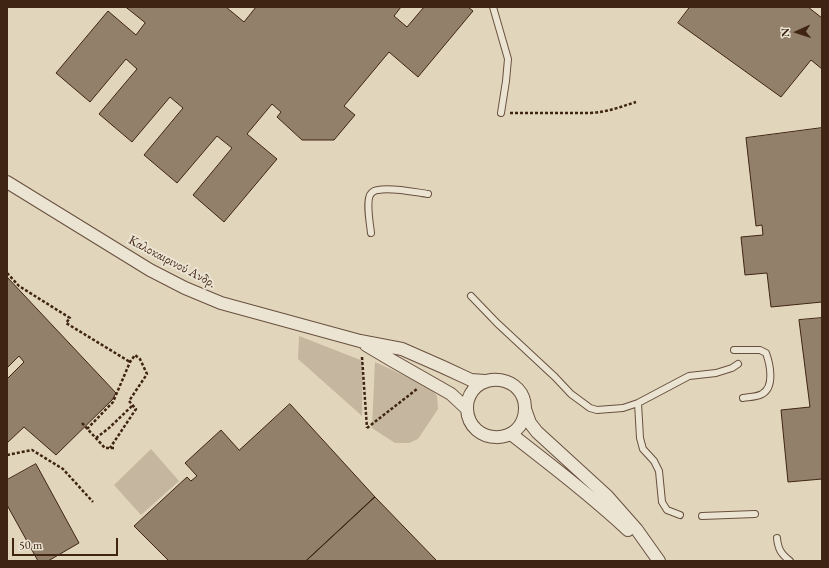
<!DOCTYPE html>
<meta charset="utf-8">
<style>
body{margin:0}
#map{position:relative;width:829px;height:568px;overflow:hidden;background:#e1d5bc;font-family:"EB Garamond",serif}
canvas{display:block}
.frame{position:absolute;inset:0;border:8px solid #3f2414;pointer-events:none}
.north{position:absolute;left:777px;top:12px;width:40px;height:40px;-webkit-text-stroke:3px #ece4d3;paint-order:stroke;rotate:267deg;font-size:11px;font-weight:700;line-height:16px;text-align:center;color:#3f2414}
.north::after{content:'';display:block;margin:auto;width:14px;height:18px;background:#3f2414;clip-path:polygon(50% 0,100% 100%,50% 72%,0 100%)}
.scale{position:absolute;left:12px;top:538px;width:106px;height:18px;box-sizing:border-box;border:2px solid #3f2414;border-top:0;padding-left:5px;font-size:12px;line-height:14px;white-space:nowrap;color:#3f2414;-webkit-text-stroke:3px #ece4d3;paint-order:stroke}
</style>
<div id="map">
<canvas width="829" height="568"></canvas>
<div class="frame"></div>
<div class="north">N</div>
<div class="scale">50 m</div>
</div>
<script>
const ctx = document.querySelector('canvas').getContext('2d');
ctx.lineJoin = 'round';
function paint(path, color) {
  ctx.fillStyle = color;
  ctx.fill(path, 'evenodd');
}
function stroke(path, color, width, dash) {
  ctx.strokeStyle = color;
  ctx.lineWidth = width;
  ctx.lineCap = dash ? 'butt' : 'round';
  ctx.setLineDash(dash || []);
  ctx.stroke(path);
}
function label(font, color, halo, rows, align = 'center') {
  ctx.font = font + ' "EB Garamond",serif';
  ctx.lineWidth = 4;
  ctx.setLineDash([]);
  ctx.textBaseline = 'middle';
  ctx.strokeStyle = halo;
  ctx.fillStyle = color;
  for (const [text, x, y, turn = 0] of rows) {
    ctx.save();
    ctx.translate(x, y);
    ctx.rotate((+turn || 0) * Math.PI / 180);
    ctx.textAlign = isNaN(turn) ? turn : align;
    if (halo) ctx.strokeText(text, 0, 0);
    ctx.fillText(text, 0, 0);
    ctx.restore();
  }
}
paint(new Path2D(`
 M299,336l64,25 -1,55 -64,-57z
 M375,362l54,25 8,9 1,13 -20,30 -9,4h-14l-23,-15z
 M151,449l28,32 -38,34 -27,-30z`), '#c5b79f');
const building = new Path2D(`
 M126,7h100l18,15 12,-15h145l-7,9 13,11 17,-20h44l5,4 -55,66 -29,-25 -45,54 11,9 -21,25h-32l-25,-23 4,-5 -9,-8 -25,30 30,25 -53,63 -31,-27 39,-47 -15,-12 -40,47 -33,-28 39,-47 -13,-11 -38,45 -33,-28 38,-45 -11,-10 -36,43 -34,-29 52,-62 28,24 9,-12z
 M690,7h118l14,11v51l-11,-9 -30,37 -103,-74z
 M822,128v174l-51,5 -4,-34 -22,2 -4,-38 22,-2 -1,-10 -6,1 -10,-88z
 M7,277l109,116 -4,7 -56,55 -32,-28 -17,16v-64l17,-17 -5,-6 -12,12z
 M822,318v161l-34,3 -7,-72 29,-3 -11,-87z
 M290,404l85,93 -69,64h-137l-35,-35 53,-49 4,4 6,-5 -12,-13 36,-33 18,20z
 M36,464l43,79 -31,18h-10l-31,-56v-25z
 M375,497l62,64h-131z`);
paint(building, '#93806b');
stroke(building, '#3f2414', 1);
const service = new Path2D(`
 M493,7l15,52 -2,22 -5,32
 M371,233c-1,-10 -5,-29 -1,-38 2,-3 5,-5 8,-5 13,-3 36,2 50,4
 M471,296l26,27 58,54 16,17 19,14 7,2 26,-2 15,-5 51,-27 27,-3 16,-5 6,-4
 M734,350h26l6,3c4,11 9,34 -4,41 -5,3 -13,3 -19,4
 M638,403l2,35 3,11 11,12 5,10 3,31 5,8 13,5
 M702,516l53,-2
 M777,538c1,11 4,16 13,23`);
const minor = new Path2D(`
 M7,182l143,88 35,18 36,15 139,38 42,8 41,18 28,13 14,1
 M366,345l27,16 58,33 16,15c2,37 57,38 58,0 1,-33 -47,-41 -57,-9 -1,3 -1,6 -1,9
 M525,409l5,14 7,9 70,64 30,34 22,31
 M511,434c40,31 80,62 117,96`);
stroke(service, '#68503e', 8);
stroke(minor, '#68503e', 14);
stroke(new Path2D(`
 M510,113h80c18,-1 30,-6 46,-11
 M7,273l12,13 51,32 -4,5 64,39
 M362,357l5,71
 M82,423l23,25h11
 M367,428l50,-39
 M87,429l26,-27 17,-40 5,-7 5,4 7,15 -18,27 7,8 -26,39
 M96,438l13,-10 24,-23
 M7,455l25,-5 31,19 30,33`), '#3f2414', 2.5, [3, 2]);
stroke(service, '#ece4d3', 6);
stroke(minor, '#ece4d3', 12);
label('13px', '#3f2414', '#ece4d3', [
 ["Καλοκαιρινού Ανδρ.",172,262,28]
]);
</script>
